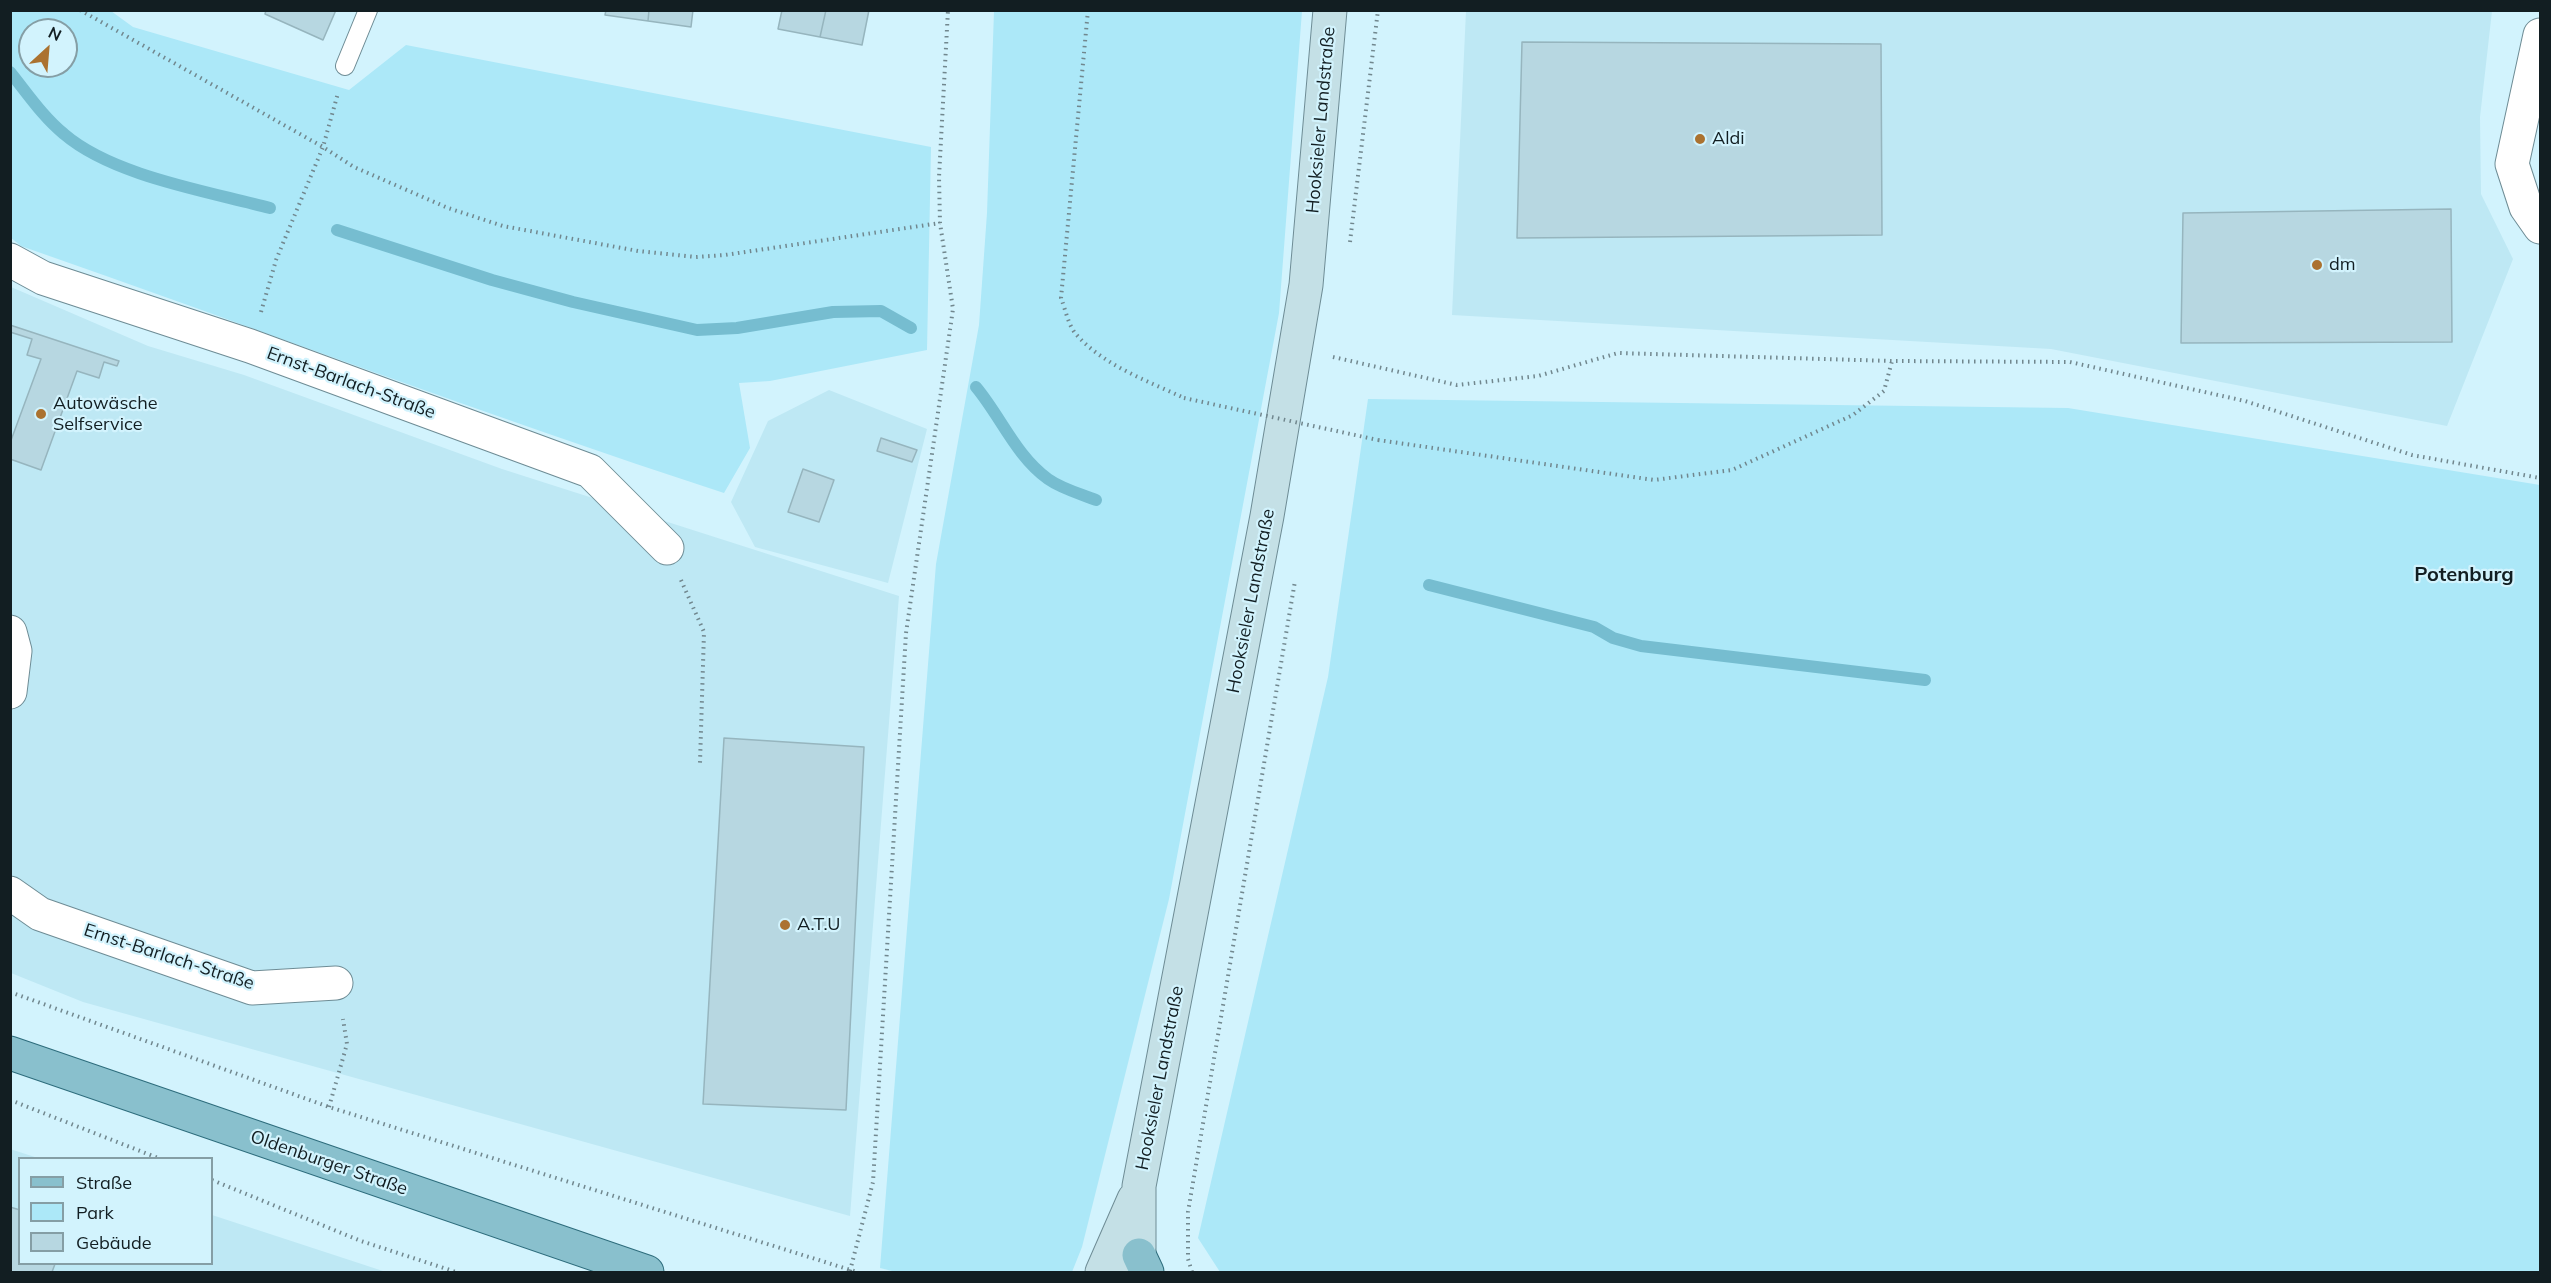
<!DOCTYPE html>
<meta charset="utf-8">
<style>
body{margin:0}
#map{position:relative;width:2551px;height:1283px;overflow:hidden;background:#d2f3fd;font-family:Mulish,sans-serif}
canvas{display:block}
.frame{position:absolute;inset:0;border:12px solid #121e22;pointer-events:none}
.legend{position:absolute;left:18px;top:1157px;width:195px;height:108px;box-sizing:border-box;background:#d2f3fd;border:2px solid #859ea5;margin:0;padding:8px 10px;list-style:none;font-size:18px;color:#121e22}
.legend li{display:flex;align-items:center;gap:12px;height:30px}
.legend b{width:30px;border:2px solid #859ea5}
.north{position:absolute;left:18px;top:18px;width:60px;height:60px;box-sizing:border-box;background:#d2f3fd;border:2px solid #859ea5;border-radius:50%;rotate:26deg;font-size:16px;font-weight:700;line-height:24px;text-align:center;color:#121e22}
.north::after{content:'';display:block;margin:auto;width:21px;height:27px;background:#ab7230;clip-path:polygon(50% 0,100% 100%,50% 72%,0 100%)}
</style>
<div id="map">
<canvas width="2551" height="1283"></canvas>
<div class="frame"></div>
<ul class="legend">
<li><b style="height:8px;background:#89c0cd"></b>Straße</li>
<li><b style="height:16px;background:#ace8f8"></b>Park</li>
<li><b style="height:16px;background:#b7d7e1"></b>Gebäude</li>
</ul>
<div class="north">N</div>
</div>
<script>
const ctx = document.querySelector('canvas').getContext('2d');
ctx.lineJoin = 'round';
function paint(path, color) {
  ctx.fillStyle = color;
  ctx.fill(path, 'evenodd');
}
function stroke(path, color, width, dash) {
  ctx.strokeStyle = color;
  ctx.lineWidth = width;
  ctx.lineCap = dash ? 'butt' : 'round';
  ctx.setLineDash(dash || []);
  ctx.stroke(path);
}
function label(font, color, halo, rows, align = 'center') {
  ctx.font = font + ' Mulish,sans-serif';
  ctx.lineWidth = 4.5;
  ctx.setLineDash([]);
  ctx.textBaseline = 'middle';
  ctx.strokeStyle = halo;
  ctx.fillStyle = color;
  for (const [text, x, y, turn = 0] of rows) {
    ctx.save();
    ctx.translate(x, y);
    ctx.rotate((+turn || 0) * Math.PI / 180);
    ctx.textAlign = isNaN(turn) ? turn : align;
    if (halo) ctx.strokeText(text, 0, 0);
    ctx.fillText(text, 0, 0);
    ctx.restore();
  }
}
paint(new Path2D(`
 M1466,11h1026l-12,106 1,77 32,65 -66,167 -396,-77 -599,-34z
 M11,287l137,59 96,29 258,94 397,127 -49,620 -767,-214 -72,-29z
 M829,390l98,39 -39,154 -133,-36 -24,-45 37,-81z
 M10,1149l28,9h-18v106h192v-49l174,57h-375z`), '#bee8f4');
paint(new Path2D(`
 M11,10l100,1 22,16 216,63 57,-45 525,102 -4,203 -157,31 -31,2 11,65 -26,45c-236,-77 -468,-165 -703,-247l-11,-9zM30,30h36v36h-36z
 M994,11h308l-23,302 -110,586 -87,348 -10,25h-176l-16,-4 56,-704 43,-239 8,-112z
 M1368,399l700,9 472,77v787h-1320l-22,-34 130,-561z`), '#ace8f8');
stroke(new Path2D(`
 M10,72c17,21 33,45 54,62 49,42 143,57 206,74
 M337,230l155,50 81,22 124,28 40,-2 96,-16 48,-1 30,17
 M976,387c25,30 40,69 72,92 14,10 33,15 48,21
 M1429,585l165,42 19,11 28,8 284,34`), '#76bdd0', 12);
const building = new Path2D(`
 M266,10h70l-13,30 -58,-26z
 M606,10h43l-1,11 -43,-6z
 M649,10h44l-2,17 -43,-6z
 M782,10h44l-6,27 -42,-8z
 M826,10h43l-7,35 -42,-8z
 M1522,42l359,2 1,191 -365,3z
 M2451,209l1,133 -271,1 2,-130z
 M10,325l109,36 -2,5 -13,-4 -5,16 -22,-7 -36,99 -31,-11v-16l31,-84 -14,-4 5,-16 -22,-7z
 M881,438l36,12 -5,12 -35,-11z
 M803,469l31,11 -15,42 -31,-10z
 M724,738l140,9 -18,363 -143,-6z
 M10,1207l10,3v54h35l-3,8h-42z`);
paint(building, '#b7d7e1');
stroke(building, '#96b5be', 1.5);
const lane = new Path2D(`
 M345,66l23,-56`);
const street = new Path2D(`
 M2540,35l-28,129 14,43 14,20
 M10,260l33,18 207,68 340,125 77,77
 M10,632l5,19 -5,41
 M10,893l30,21 212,74 84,-5`);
const secondary = new Path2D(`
 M1102,1272l32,-73
 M1135,1272l4,-17v-69l128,-670 39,-231 24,-275`);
const primary = new Path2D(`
 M10,1053l637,219
 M1139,1255l8,17`);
stroke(lane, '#6e8c95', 20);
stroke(street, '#6e8c95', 35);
stroke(secondary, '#6e8c95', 35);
stroke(primary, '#2d6c7c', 35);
stroke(new Path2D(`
 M80,10l243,137 31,20 94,41 55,18 135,25 58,6 29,-2 215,-32
 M1088,10l-27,288c4,10 7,26 14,35 27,32 73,48 109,65
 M1350,242l28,-232
 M261,312l15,-52 47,-113 15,-54
 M1333,357l124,28 81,-9 80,-23 274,8 178,1 175,39 167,54 128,23
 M1378,440l276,40 78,-10 121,-55 31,-24 8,-30
 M681,580l23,52 -4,131
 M10,992l319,115 528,165
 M10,1100l148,58
 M329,1107l18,-63 -4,-25
 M212,1180l149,61 95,31
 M850,1271l23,-89 33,-549 47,-324 -13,-86 -1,-46 9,-167
 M1192,1272l-4,-13v-47l107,-631`), '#71878e', 4, [1.5, 4.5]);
stroke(lane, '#fff', 18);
stroke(street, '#fff', 33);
stroke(secondary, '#c4e0e6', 33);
stroke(primary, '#89c0cd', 33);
stroke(new Path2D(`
 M1184,398l194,42`), '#71878e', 4, [1.5, 4.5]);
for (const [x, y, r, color] of [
 [1700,139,6,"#ab7230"],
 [2317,265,6,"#ab7230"],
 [41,414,6,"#ab7230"],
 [785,925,6,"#ab7230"]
]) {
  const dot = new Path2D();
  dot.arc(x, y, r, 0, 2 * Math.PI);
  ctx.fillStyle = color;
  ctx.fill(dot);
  stroke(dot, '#d2f3fd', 2);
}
label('18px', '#121e22', '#d2f3fd', [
 ["Hooksieler Landstraße",1321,120,-85],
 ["Ernst-Barlach-Straße",351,383,20],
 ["Hooksieler Landstraße",1251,601,-79],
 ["Ernst-Barlach-Straße",169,957,18],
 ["Hooksieler Landstraße",1160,1078,-79],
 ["Oldenburger Straße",329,1163,19]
]);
label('18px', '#121e22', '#d2f3fd', [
 ["Aldi",1712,139],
 ["dm",2329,265],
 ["Autowäsche",53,404],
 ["Selfservice",53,425],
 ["A.T.U",797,925]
], 'left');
label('bold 20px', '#121e22', '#d2f3fd', [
 ["Potenburg",2464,575]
]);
</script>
